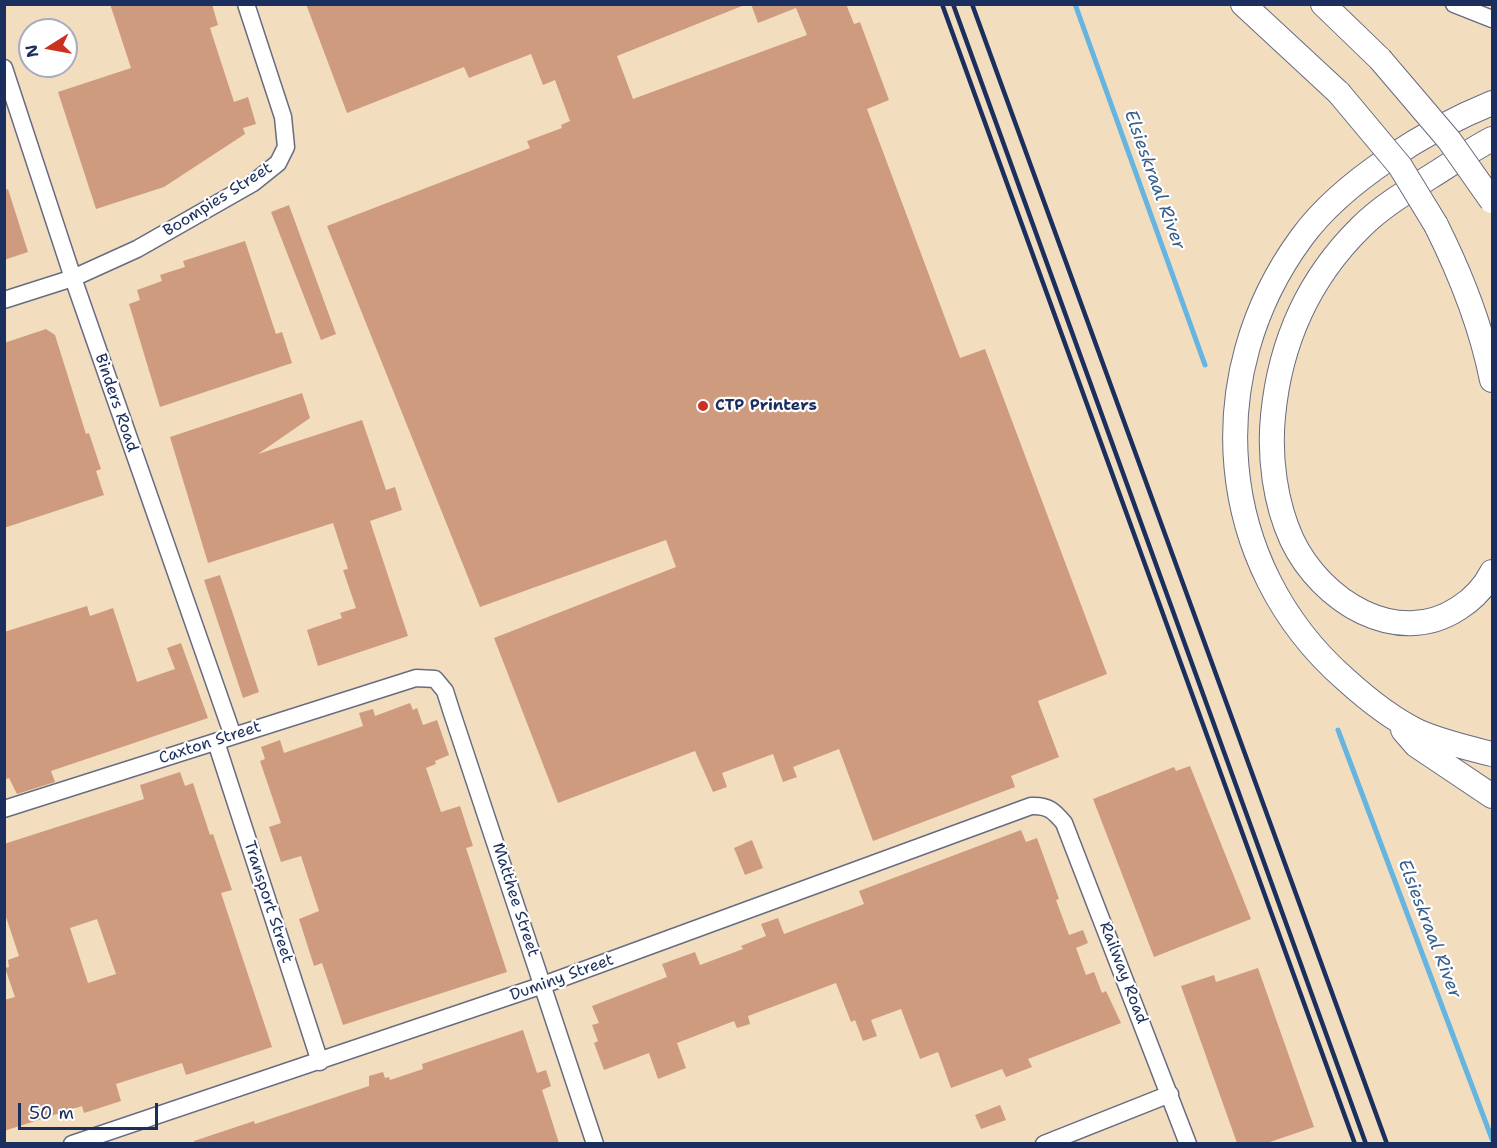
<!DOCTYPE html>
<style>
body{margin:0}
#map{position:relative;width:1497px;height:1148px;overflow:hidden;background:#f3ddbf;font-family:"Shantell Sans",sans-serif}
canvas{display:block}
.frame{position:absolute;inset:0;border:6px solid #1b2f5e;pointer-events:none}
.north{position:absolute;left:18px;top:18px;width:60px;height:60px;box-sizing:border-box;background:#fff;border:2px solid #a4acbf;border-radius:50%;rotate:259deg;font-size:16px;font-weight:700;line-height:24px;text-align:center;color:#1b2f5e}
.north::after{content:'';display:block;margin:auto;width:21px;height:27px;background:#c8321e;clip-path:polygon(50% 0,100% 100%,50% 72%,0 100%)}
.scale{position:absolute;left:18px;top:1103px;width:140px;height:27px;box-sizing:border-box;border:3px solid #1b2f5e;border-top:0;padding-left:8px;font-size:18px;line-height:21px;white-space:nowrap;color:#1b2f5e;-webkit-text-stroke:4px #fff;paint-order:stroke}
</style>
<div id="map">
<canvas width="1497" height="1148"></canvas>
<div class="frame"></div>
<div class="north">N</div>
<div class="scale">50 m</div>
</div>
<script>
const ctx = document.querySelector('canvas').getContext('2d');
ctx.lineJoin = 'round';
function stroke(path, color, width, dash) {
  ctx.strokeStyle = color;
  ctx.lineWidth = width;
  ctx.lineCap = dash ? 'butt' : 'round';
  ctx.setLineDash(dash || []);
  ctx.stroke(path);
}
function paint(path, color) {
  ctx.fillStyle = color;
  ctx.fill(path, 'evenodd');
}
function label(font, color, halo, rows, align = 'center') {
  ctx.font = font + ' "Shantell Sans",sans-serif';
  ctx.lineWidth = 4.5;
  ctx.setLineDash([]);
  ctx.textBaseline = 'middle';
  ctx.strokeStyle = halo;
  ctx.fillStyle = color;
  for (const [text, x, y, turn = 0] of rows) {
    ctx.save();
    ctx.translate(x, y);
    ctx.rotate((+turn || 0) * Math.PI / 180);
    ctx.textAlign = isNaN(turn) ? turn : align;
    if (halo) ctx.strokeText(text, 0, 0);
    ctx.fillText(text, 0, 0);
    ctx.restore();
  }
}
stroke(new Path2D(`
 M1075,4l130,361
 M1338,730l154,409`), '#65b5e0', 5);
paint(new Path2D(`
 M110,4h102l6,21 -8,3 24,74 14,-5 8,27 -13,4 2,6 -81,53 -68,22 -38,-117 73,-24z
 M306,4h441l-130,52 16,43 174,-64 -11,-27 -38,15 -7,-19h95l8,20 6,-2 29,78 -22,9 93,249 25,-9 122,325 -69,27 21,56 -48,19 4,11 -142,54 -34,-92 -46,18 4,10 -14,5 -10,-28 -51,19 5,14 -14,5 -18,-41 -137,52 -64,-165 182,-71 -10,-27 -186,67 -153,-381 203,-78 -3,-7 35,-13 -1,-3 9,-4 -15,-41 -12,5 -12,-31 -62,24 -5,-11 -117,46z
 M8,189l20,63 -24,8v-70z
 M289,205l47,129 -15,6 -50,-128z
 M245,241l31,93 6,-2 10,31 -132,44 -31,-103 11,-4 -3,-10 25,-9 -2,-6 25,-8 -2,-6z
 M46,329l9,6 31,99 3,-1 12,36 -5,2 8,24 -100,33v-185z
 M302,393l8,25 -52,36 104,-34 24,70 9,-3 7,23 -32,11 38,115 -90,30 -11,-36 35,-12 -2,-5 16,-5 -13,-38 5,-1 -15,-46 -125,40 -38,-126z
 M220,575l39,117 -16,6 -39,-118z
 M87,606l3,10 23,-8 24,74 38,-13 -8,-21 14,-5 27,75 -157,53 4,11 -38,12 -8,-16 -5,2v-148z
 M410,703l3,7 4,-2 6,17 14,-5 12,35 -14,6 1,3 -10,4 15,44 19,-6 13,40 -7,2 41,124 -164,53 -21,-62 -8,3 -15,-47 20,-8 -18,-55 -20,6 -12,-35 12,-4 -21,-62 5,-2 -4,-12 19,-7 4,13 79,-27 -4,-13 14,-4 2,7z
 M1190,766l61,153 -97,38 -61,-158 81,-32 2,4z
 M180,772l5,14 8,-3 17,52 3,-1 19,56 -11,3 51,154 -86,28 -4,-12 -66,21 5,17 -37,12 -2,-7 -78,25v-131l11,-3 -10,-29 4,-1 -1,-7 11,-4 -15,-45v-67l140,-45 -4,-14zM97,919l19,55 -28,9 -18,-55z
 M1021,830l5,12 11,-4 22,61 -3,1 13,35 14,-5 5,13 -12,5 10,27 8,-3 8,21 4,-2 15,32 -93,36 4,8 -26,10 -4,-8 -51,19 -13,-36 -18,7 -19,-50 -30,11 6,16 -14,5 -8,-21 -4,2 -15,-39 -88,33 2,8 -13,4 -3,-7 -57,22 9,25 -28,11 -9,-26 -45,17 -10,-27 4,-2 -6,-16 7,-2 -7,-17 75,-29 -5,-13 33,-12 5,13 43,-16 -2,-3 25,-10 -5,-12 17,-6 6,16 80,-30 -5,-13z
 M752,840l11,28 -18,7 -11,-27z
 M1258,968l56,159 -47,16h-30l-56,-157 33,-11 2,7z
 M523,1030l14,43 9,-3 5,16 -9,4 17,53h-365v-2l60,-20 1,3 114,-38v-10l14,-4 2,6 4,-1 1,3 33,-11 -1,-5z
 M1000,1105l6,15 -25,9 -6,-14z`), '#ce9b7f');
const minor = new Path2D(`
 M1454,4l38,15
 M4,68l69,210 160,458
 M4,300l69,-22 64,-29 116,-66 25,-20 8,-16 -3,-30 -37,-113
 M216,742l104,320
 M4,809l412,-131 19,1 10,12 6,19 144,434
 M72,1144l471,-159 488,-179c17,-1 23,5 33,17l124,321
 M1044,1144l126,-50`);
const secondary = new Path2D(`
 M1243,4l96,89
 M1323,4l57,55
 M1492,103c-64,26 -149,78 -190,134 -102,138 -87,328 43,442 22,20 47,40 74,53 23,10 49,16 73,22
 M1492,139c-21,11 -41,25 -62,38 -24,15 -49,30 -69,50 -53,52 -81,116 -88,189 -4,41 2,87 19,124 29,61 105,109 167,68 14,-9 26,-22 33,-36
 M1436,225c25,50 45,100 56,155
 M1403,730l13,15 76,51`);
stroke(minor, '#676c80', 19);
stroke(secondary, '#676c80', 26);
stroke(minor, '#fff', 16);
stroke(secondary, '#fff', 24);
stroke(new Path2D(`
 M942,4l413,1140
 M953,4l413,1140
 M972,4l415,1140`), '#1b2f5e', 4.5);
const secondaryBridge = new Path2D(`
 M1380,59l69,81 43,61
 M1339,93l61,73 36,59`);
stroke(secondaryBridge, '#676c80', 26, []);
stroke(secondaryBridge, '#fff', 24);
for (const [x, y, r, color] of [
 [703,406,6,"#c8321e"]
]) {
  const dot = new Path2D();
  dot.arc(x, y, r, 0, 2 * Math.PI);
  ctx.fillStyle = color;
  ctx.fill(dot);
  stroke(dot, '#fff', 2);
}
label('16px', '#1b2f5e', '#fff', [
 ["Boompies Street",218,200,-32],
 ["Binders Road",116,403,71],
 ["Caxton Street",210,743,-18],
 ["Matthee Street",515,900,72],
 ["Transport Street",268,902,72],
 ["Railway Road",1123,973,69],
 ["Duminy Street",562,978,-20]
]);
label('bold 16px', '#1b2f5e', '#fff', [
 ["CTP Printers",715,406]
], 'left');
label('italic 18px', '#355e8c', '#fff', [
 ["Elsieskraal River",1154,180,70],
 ["Elsieskraal River",1429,929,69]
]);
</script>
